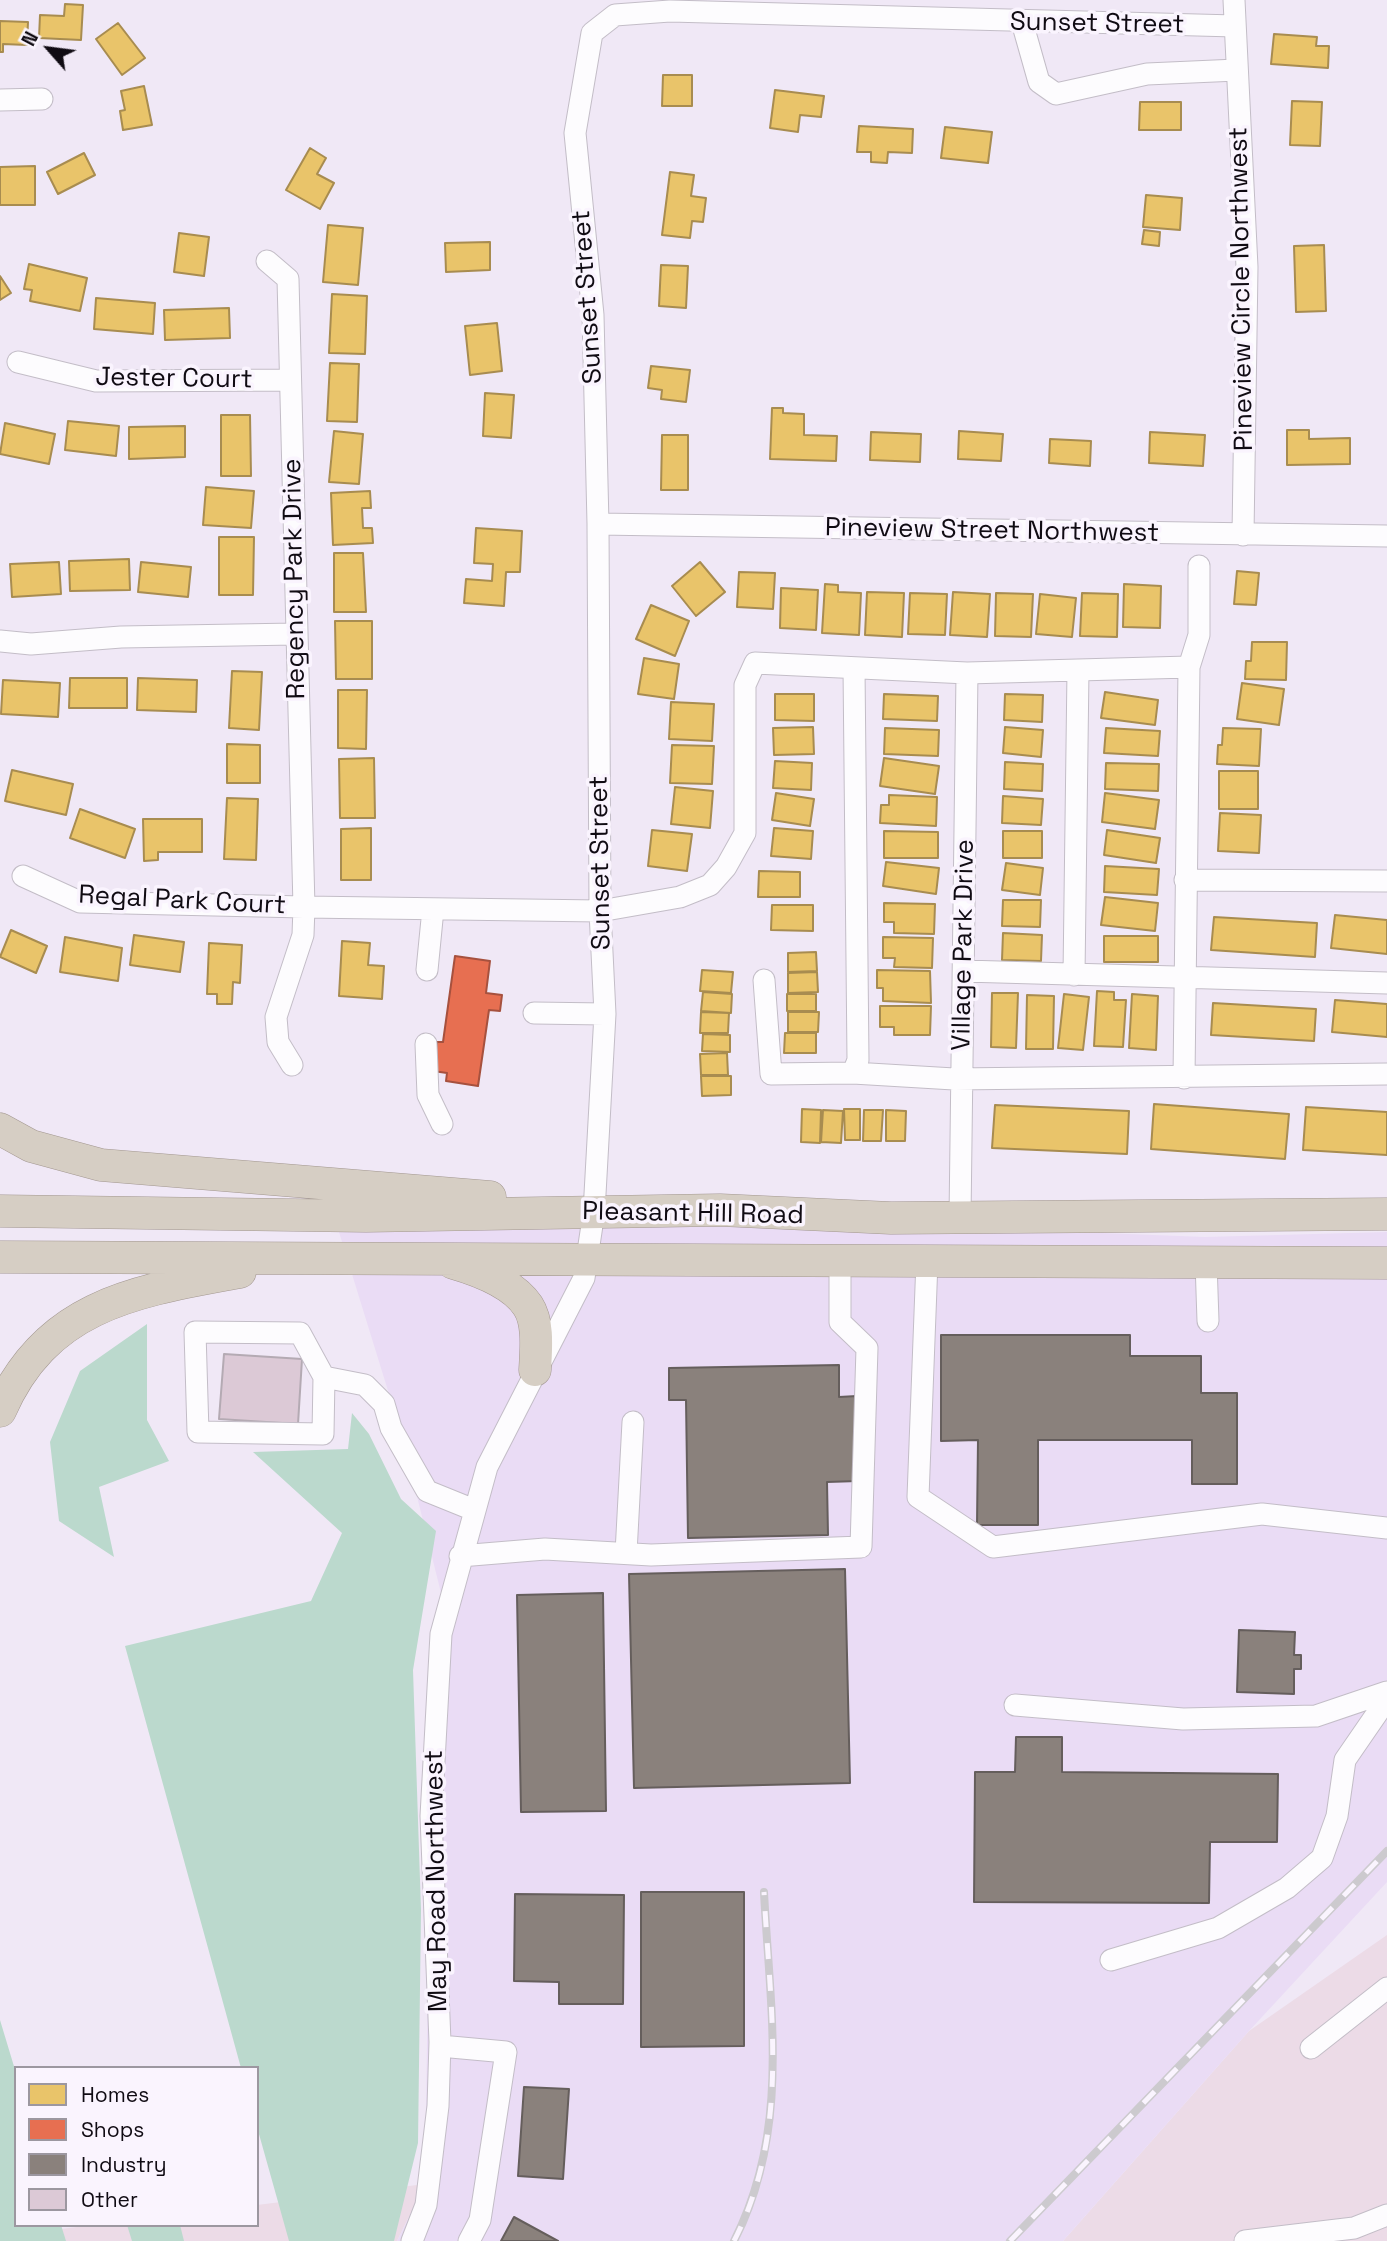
<!DOCTYPE html>
<style>
body{margin:0}
#map{position:relative;width:1387px;height:2241px;overflow:hidden;background:#f0e8f6;font-family:"Space Grotesk",sans-serif}
canvas{display:block}
.legend{position:absolute;left:14px;top:2066px;width:245px;height:161px;box-sizing:border-box;background:#faf4fe;border:2px solid #9c97a0;margin:0;padding:9px 12px;list-style:none;font-size:21px;color:#100b13}
.legend li{display:flex;align-items:center;gap:14px;height:35px}
.legend b{width:35px;border:2px solid #9c97a0}
.north{position:absolute;left:14px;top:14px;width:70px;height:70px;-webkit-text-stroke:5px #faf4fe;paint-order:stroke;rotate:298deg;font-size:19px;font-weight:700;line-height:28px;text-align:center;color:#100b13}
.north::after{content:'';display:block;margin:auto;width:24px;height:32px;background:#100b13;clip-path:polygon(50% 0,100% 100%,50% 72%,0 100%)}
</style>
<div id="map">
<canvas width="1387" height="2241"></canvas>
<ul class="legend">
<li><b style="height:19px;background:#e9c46a"></b>Homes</li>
<li><b style="height:19px;background:#e76f51"></b>Shops</li>
<li><b style="height:19px;background:#8a817c"></b>Industry</li>
<li><b style="height:19px;background:#dcc9d6"></b>Other</li>
</ul>
<div class="north">N</div>
</div>
<script>
const ctx = document.querySelector('canvas').getContext('2d');
ctx.lineJoin = 'round';
function paint(path, color) {
  ctx.fillStyle = color;
  ctx.fill(path, 'evenodd');
}
function stroke(path, color, width, dash) {
  ctx.strokeStyle = color;
  ctx.lineWidth = width;
  ctx.lineCap = dash ? 'butt' : 'round';
  ctx.setLineDash(dash || []);
  ctx.stroke(path);
}
function label(font, color, halo, rows, align = 'center') {
  ctx.font = font + ' "Space Grotesk",sans-serif';
  ctx.lineWidth = 7;
  ctx.setLineDash([]);
  ctx.textBaseline = 'middle';
  ctx.strokeStyle = halo;
  ctx.fillStyle = color;
  for (const [text, x, y, turn = 0] of rows) {
    ctx.save();
    ctx.translate(x, y);
    ctx.rotate((+turn || 0) * Math.PI / 180);
    ctx.textAlign = isNaN(turn) ? turn : align;
    if (halo) ctx.strokeText(text, 0, 0);
    ctx.fillText(text, 0, 0);
    ctx.restore();
  }
}
paint(new Path2D(`
 M1387,1935v306h-324l186,-210z
 M425,2184l-28,57h-397v-4l92,-12h165v-20z`), '#ecdbe7');
paint(new Path2D(`
 M330,1203l875,34 182,-5v650l-138,149 -186,210h-666l28,-57 5,-355 12,-232 -40,-161z`), '#eadcf5');
paint(new Path2D(`
 M147,1324v96l22,41 -70,26 15,70 -55,-36 -9,-79 30,-71z
 M352,1413l17,21 32,65 35,32 -23,139 8,240 -3,233 -24,98h-105l-32,-114v-59h-16l-116,-422 186,-45 31,-68 -89,-81 95,-3z
 M0,2020l16,53v152h45l5,16h-66z
 M127,2225h53l4,16h-52z`), '#bbd9cd');
const homes = new Path2D(`
 M65,4l18,1 -2,35 -42,-2 1,-23 24,1z
 M0,21l28,1 -1,23 -24,-1v8h-3z
 M118,23l27,35 -23,17 -26,-36z
 M1274,34l43,3 -1,9h13l-1,22 -57,-4z
 M663,75h29v31h-30z
 M144,86l8,39 -29,5 -3,-19 5,-1 -4,-19z
 M775,90l49,6 -3,21 -21,-2 -2,17 -28,-4z
 M1292,101l30,1 -2,44 -30,-1z
 M1140,102h41v28h-42z
 M859,126l54,3 -1,24 -24,-1 -1,11 -16,-1v-10h-14z
 M945,127l47,5 -4,31 -47,-5z
 M310,148l16,10 -9,16 17,9 -14,26 -34,-19z
 M84,153l11,22 -37,19 -11,-22z
 M35,166v39h-35v-38z
 M670,172l24,3 -3,21 15,2 -3,24 -11,-1 -2,17 -28,-3z
 M1146,195l36,3 -2,32 -37,-3z
 M328,225l35,3 -5,57 -35,-3z
 M1144,230l16,2 -1,14 -17,-2z
 M179,233l30,4 -5,39 -30,-4z
 M490,242v28l-44,2 -1,-29z
 M1324,245l2,66 -30,1 -2,-66z
 M29,264l58,14 -7,33 -50,-10 2,-11 -8,-1z
 M661,265l27,1 -2,42 -27,-2z
 M0,276l11,17 -11,7z
 M332,294l35,2 -2,58 -36,-1z
 M96,298l59,5 -2,31 -59,-5z
 M229,308l1,30 -65,2 -1,-30z
 M497,323l5,48 -32,4 -5,-49z
 M330,363l29,1 -2,58 -30,-1z
 M651,366l39,4 -4,32 -25,-3 1,-9 -14,-2z
 M485,393l29,2 -3,43 -28,-2z
 M772,408h11v5l21,1v21l33,1 -1,25 -66,-2z
 M221,415h29l1,61h-30z
 M68,421l51,5 -3,30 -51,-6z
 M5,423l50,11 -6,30 -49,-10z
 M185,426v31l-56,2v-32z
 M1287,430h22v9l41,-1v26l-63,1z
 M334,431l29,3 -4,50 -30,-2z
 M959,431l44,3 -2,27 -43,-2z
 M871,432l50,2 -1,28 -50,-2z
 M1150,432l55,3 -2,31 -54,-3z
 M662,435h26v55h-27z
 M1050,439l41,2 -1,25 -41,-3z
 M206,487l48,4 -3,37 -48,-3z
 M370,491l1,17h-9l1,20h9l1,15 -40,2 -2,-52z
 M476,528l46,3 -2,41h-14l-2,34 -40,-3 2,-24 26,2 1,-17 -19,-1z
 M219,537h35l-1,58h-34z
 M334,553h29l3,59h-32z
 M129,559l1,31 -60,1 -1,-30z
 M59,562l2,32 -49,3 -2,-33z
 M141,562l50,5 -3,30 -50,-5z
 M700,562l25,30 -29,24 -24,-30z
 M1237,571l22,2 -3,32 -22,-1z
 M739,572l36,1 -2,36 -36,-2z
 M825,584l13,1v7l23,1 -2,42 -37,-2z
 M1124,584l37,2 -1,42 -37,-1z
 M781,588l37,2 -2,40 -36,-2z
 M867,592l37,1 -2,44 -37,-2z
 M953,592l37,2 -3,43 -37,-2z
 M910,593l37,1 -2,41 -37,-1z
 M996,593l37,1 -2,43 -36,-1z
 M1082,593l36,1 -1,43 -37,-1z
 M1040,594l36,4 -4,39 -36,-3z
 M651,605l38,16 -14,35 -39,-17z
 M335,621h37v58h-36z
 M1252,642h35l-1,38 -41,-1 1,-18h5z
 M644,658l35,6 -5,35 -36,-5z
 M232,671l30,1 -3,58 -30,-2z
 M70,678h57v30h-58z
 M138,678l59,2 -1,32 -59,-2z
 M3,680l57,3 -2,34 -57,-3z
 M1242,683l42,6 -5,36 -42,-6z
 M338,690h29l-1,59 -28,-1z
 M1105,692l53,8 -3,25 -54,-7z
 M775,694h39v27l-39,-1z
 M884,694l54,2 -1,25 -54,-2z
 M1005,694l38,1 -1,27 -38,-2z
 M671,702l43,2 -2,37 -43,-2z
 M813,727l1,27 -40,1 -1,-27z
 M1005,727l38,3 -2,27 -38,-4z
 M885,728l54,2 -1,26 -54,-2z
 M1106,728l54,3 -2,25 -54,-3z
 M1223,728l38,1 -2,37 -42,-2 1,-19h4z
 M227,744l33,1v38h-33z
 M672,745l42,1 -2,38 -42,-1z
 M374,758l1,60h-35l-1,-59z
 M884,758l55,8 -4,28 -55,-8z
 M775,761l37,2 -1,27 -38,-2z
 M1005,762l38,2 -1,27 -38,-2z
 M1106,763l53,1 -1,27 -53,-2z
 M12,770l61,14 -7,31 -61,-14z
 M1219,771h39v38h-39z
 M675,787l38,4 -3,37 -39,-4z
 M776,793l38,6 -4,27 -38,-6z
 M1105,793l54,7 -4,29 -53,-7z
 M889,795l48,2 -1,29 -56,-3 1,-18h8z
 M1003,796l40,3 -2,26 -39,-2z
 M227,798l31,1 -2,61 -32,-1z
 M80,809l55,20 -10,29 -55,-20z
 M1220,813l41,2 -2,38 -41,-2z
 M143,819h59v33h-44v8l-14,1z
 M371,828v52h-30v-51z
 M774,828l39,3 -2,28 -40,-3z
 M652,830l40,4 -5,37 -39,-5z
 M1107,830l53,8 -4,25 -52,-8z
 M884,831l54,1v26h-54z
 M1003,831h39v27h-39z
 M886,862l53,6 -3,26 -53,-8z
 M1006,863l37,5 -3,27 -38,-5z
 M1105,866l54,3 -2,26 -53,-3z
 M759,871l41,1v25h-42z
 M1105,897l53,6 -3,28 -54,-6z
 M1003,900h38l-1,27 -38,-1z
 M884,903l51,1 -1,30 -40,-1v-11h-10z
 M772,905h41v26l-42,-1z
 M1335,915l52,5v34l-56,-6z
 M1214,917l103,6 -2,34 -104,-7z
 M11,930l36,16 -11,27 -36,-16z
 M1003,933l39,2 -1,26 -39,-1z
 M134,935l50,7 -4,30 -50,-7z
 M1104,936h54v26h-54z
 M65,937l57,11 -4,33 -58,-9z
 M883,937l50,1 -1,30 -38,-1 1,-9h-12z
 M342,941l28,2 -2,22 16,1 -2,33 -43,-3z
 M209,943l33,2 -2,38 -7,-1 -1,22h-15v-10h-10z
 M816,952l1,19 -29,1v-19z
 M702,970l31,2 -2,21 -31,-2z
 M877,970l53,1 1,32 -48,-2v-13h-6z
 M817,972l1,20 -30,1v-20z
 M1097,991l17,1v8h12l-3,47 -29,-1z
 M703,992l29,2 -1,19 -30,-2z
 M992,993h26l-2,55 -25,-1z
 M787,994h29v17h-29z
 M1064,994l25,3 -6,53 -25,-2z
 M1132,994l26,2 -2,54 -27,-2z
 M1027,995l27,1 -1,53h-27z
 M1335,1000l52,4v33l-55,-5z
 M1213,1003l103,6 -2,32 -103,-6z
 M880,1006h51l-1,29h-36v-8h-14z
 M701,1012l28,1 -1,20h-28z
 M788,1012h31l-1,20h-30z
 M785,1033h31v20h-32z
 M703,1034l27,1v17l-28,-1z
 M727,1053l1,22h-27l-1,-21z
 M701,1076h30v19l-29,1z
 M1154,1104l135,10 -4,45 -134,-10z
 M995,1105l134,6 -2,43 -135,-6z
 M1306,1107l81,5v43l-84,-5z
 M802,1109l19,1 -1,33 -19,-1z
 M844,1109h16v31h-15z
 M823,1110l20,1 -2,32 -20,-1z
 M864,1110h19l-2,31h-18z
 M886,1110l20,1 -1,30h-19z`);
paint(homes, '#e9c46a');
stroke(homes, '#a88c50', 2);
const shops = new Path2D(`
 M455,956l35,5 -4,32 16,2 -2,16 -11,-1 -11,76 -32,-5 1,-8 -14,-2 4,-29h6z`);
paint(shops, '#e76f51');
stroke(shops, '#a6513e', 2);
const industry = new Path2D(`
 M941,1335h189v21h71v37h36v91h-45v-44h-154v85h-61l1,-85 -37,1z
 M839,1365v32l18,-1 1,85 -31,1 1,53 -140,3 -2,-138h-17v-32z
 M845,1569l5,214 -216,5 -5,-214z
 M603,1593l3,218 -85,1 -4,-217z
 M1239,1630l56,2 -1,23h7v14h-7v25l-57,-2z
 M1016,1737h46v35l216,2 -1,68h-67l-1,61 -235,-1 1,-130h40z
 M641,1892h103v154l-103,1z
 M515,1894l109,1 -1,109h-64v-22l-45,-1z
 M524,2087l45,2 -6,90 -45,-3z
 M514,2217l44,24h-57z`);
paint(industry, '#8a817c');
stroke(industry, '#655e5c', 2);
const building = new Path2D(`
 M224,1354l78,5 -4,65 -79,-5z`);
paint(building, '#dcc9d6');
stroke(building, '#b4aab3', 2);
const minor = new Path2D(`
 M1234,0l13,267 -4,268
 M1022,22l17,60 17,12 91,-20 90,-4
 M0,100l42,-1
 M267,261l21,18 16,628 296,4 80,-14 30,-12 16,-18 19,-34v-148l10,-22 212,10 222,-6
 M18,362l78,19 194,-1
 M598,524l789,12
 M0,641l31,3 90,-7 174,-3
 M23,876l57,26 224,5 -1,28 -27,82 2,25 14,23
 M1185,880l202,1
 M427,970l6,-61
 M964,971l423,12
 M1074,975l4,-305
 M764,980l7,94 82,-1 101,6 433,-5
 M534,1013l71,1
 M426,1044l2,51 14,29
 M853,1073l5,-13 -4,-392
 M1184,1078l5,-411 10,-32v-69
 M960,1218l7,-545
 M927,1261l-9,236 75,50 269,-33 125,14
 M1206,1262l2,59
 M195,1332l105,1 24,44 -1,57 -125,-2z
 M324,1377l41,8 19,19 7,24 36,63 47,19
 M626,1553l7,-131
 M460,1556l85,-7 106,6 210,-8 6,-199 -27,-26v-61
 M1015,1705l168,14 133,-3 71,-24
 M1111,1960l107,-32 69,-40 35,-30 15,-42 8,-56 42,-61
 M440,2046l66,6 -26,168 -11,21
 M1311,2048l76,-60
 M412,2241l14,-36 12,-99 2,-64 -9,-226 10,-182 46,-167 97,-189 10,-66 11,-198 -5,-103 -2,-387 -5,-209 -18,-182 17,-100 23,-18 55,-4 565,15
 M1245,2241l109,-13 33,-13`);
const highway = new Path2D(`
 M0,1129l31,17 70,19 389,32
 M0,1211l366,5 354,-6 171,8 496,-4
 M0,1257l1387,6
 M453,1263c24,7 60,20 75,43 11,17 8,44 7,64
 M0,1411c47,-108 138,-120 240,-139`);
stroke(minor, '#c3bdc7', 23);
stroke(highway, '#a29790', 33);
stroke(minor, '#fdfcfe', 21);
stroke(highway, '#d6cec4', 32);
const rail = new Path2D(`
 M734,2241c57,-111 36,-230 30,-349
 M1010,2241l377,-390`);
stroke(rail, '#cccace', 8);
stroke(rail, '#faf4fe', 5, [16]);
label('26px', '#100b13', '#faf4fe', [
 ["Sunset Street",1097,24,1],
 ["Pineview Circle Northwest",1242,289,-91],
 ["Sunset Street",588,297,-94],
 ["Jester Court",174,379,1],
 ["Pineview Street Northwest",992,531,1],
 ["Regency Park Drive",295,579,-91],
 ["Sunset Street",601,863,-91],
 ["Regal Park Court",182,901,3],
 ["Village Park Drive",964,945,-89],
 ["Pleasant Hill Road",693,1214,1],
 ["May Road Northwest",437,1881,-91]
]);
</script>
